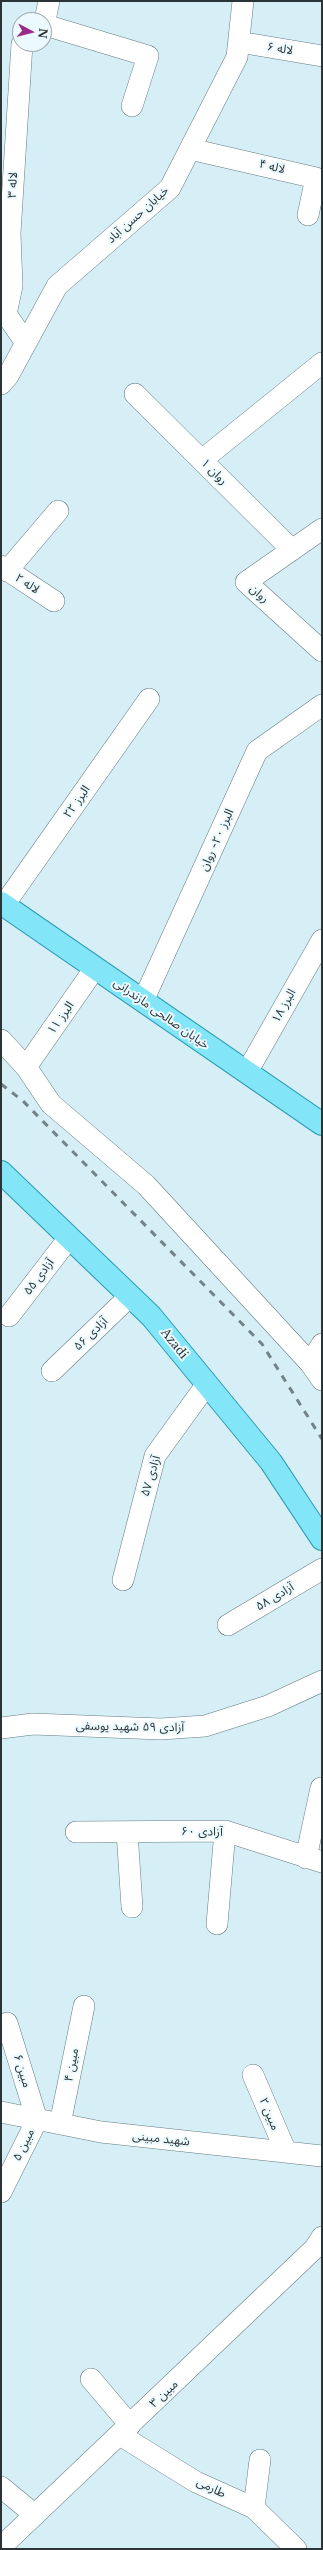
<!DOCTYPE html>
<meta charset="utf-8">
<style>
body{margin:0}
#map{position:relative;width:323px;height:2550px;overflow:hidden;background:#d6eff6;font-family:"Libre Baskerville",serif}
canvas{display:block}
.frame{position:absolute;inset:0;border:2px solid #2a3336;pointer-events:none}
.north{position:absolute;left:12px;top:12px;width:40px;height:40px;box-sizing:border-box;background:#ebfafe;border:1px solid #9eaaae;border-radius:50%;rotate:97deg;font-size:11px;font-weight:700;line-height:16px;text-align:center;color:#2a3336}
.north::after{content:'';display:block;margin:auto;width:14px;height:18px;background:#9b2a88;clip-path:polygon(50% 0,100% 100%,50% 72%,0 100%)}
</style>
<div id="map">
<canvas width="323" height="2550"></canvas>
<div class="frame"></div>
<div class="north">N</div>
</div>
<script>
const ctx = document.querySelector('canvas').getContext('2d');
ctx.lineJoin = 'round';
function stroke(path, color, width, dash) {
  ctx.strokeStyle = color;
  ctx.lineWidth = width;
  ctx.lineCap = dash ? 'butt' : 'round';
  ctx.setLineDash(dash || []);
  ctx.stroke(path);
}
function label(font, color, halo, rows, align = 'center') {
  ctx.font = font + ' "Libre Baskerville","Noto Sans Arabic",serif';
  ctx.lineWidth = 4;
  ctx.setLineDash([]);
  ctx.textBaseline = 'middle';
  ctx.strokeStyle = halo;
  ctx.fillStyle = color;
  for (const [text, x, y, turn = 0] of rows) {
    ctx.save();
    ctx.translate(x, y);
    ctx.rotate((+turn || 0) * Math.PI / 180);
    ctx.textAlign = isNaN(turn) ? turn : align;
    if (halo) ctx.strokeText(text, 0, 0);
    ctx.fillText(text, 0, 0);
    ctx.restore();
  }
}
const minor = new Path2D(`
 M44,25l5,-24
 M45,25l103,31 -16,50
 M239,42l83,14
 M22,44l-12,189 2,53 -6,28 20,29
 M190,149l126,29 -8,37
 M1,384l7,-8 49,-90 113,-98 67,-131 6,-56
 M135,394l157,156
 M202,460l120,-97
 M322,529l-76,53 76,69
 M1,566l53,35
 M7,571l51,-60
 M4,905l145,-206
 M143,1001l114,-250 65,-46
 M1,1040l25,27 25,37 95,81 164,178 12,17
 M26,1067l69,-99
 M247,1072l75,-132
 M9,1316l60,-78
 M310,1363l12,-19
 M52,1371l78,-75
 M123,1580l32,-124 52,-72
 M228,1625l94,-56
 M1,1728l32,-4 128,5 44,-3 63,-20 54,-25
 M76,1832l149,-1 97,31
 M127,1832l5,75
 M306,1858l15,-70
 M217,1924l8,-93
 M253,2075l33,77
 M1,2112l100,20 221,24
 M60,2124l24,-118
 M1,2192l36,-72 -30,-97
 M91,2379l39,46
 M120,2435l76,47 58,26 42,41
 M1,2487l34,28
 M254,2508l6,-48
 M1,2547l314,-299 7,-11`);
const major = new Path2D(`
 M1,903l321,221
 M1,1172l150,144 120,146 51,77`);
stroke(minor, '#647b81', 22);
stroke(major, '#2d9bb1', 24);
stroke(minor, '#fff', 21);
stroke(major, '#82e5f8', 22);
stroke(new Path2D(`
 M1,1084l22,17 239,243 60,95`), '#728287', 3, [7, 7]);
label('12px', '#2a3336', '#ebfafe', [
 ["لاله ۶",280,49,9],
 ["لاله ۴",272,167,13],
 ["لاله ۳",13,185,-87],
 ["خیابان حسن آباد",138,215,-42],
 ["روان ۱",214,472,45],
 ["لاله ۲",27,584,33],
 ["روان",259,594,42],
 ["البرز ۲۲",77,802,-55],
 ["البرز ۲۰- روان",217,840,-66],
 ["البرز ۱۸",284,1006,-61],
 ["خیابان صالحی مازندرانی",161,1014,35],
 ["البرز ۱۱",61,1018,-55],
 ["آزادی ۵۵",39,1277,-53],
 ["آزادی ۵۶",91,1334,-44],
 ["Azadi",174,1344,51],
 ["آزادی ۵۷",151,1476,-73],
 ["آزادی ۵۸",275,1597,-31],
 ["آزادی ۵۹ شهید یوسفی",130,1727,1],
 ["آزادی ۶۰",202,1832,1],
 ["مبین ۴",72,2065,-79],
 ["مبین ۶",22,2071,73],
 ["مبین ۲",269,2114,67],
 ["شهید مبینی",161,2139,6],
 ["مبین ۵",24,2145,-64],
 ["مبین ۳",164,2394,-43],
 ["طارمی",211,2488,26]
]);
</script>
